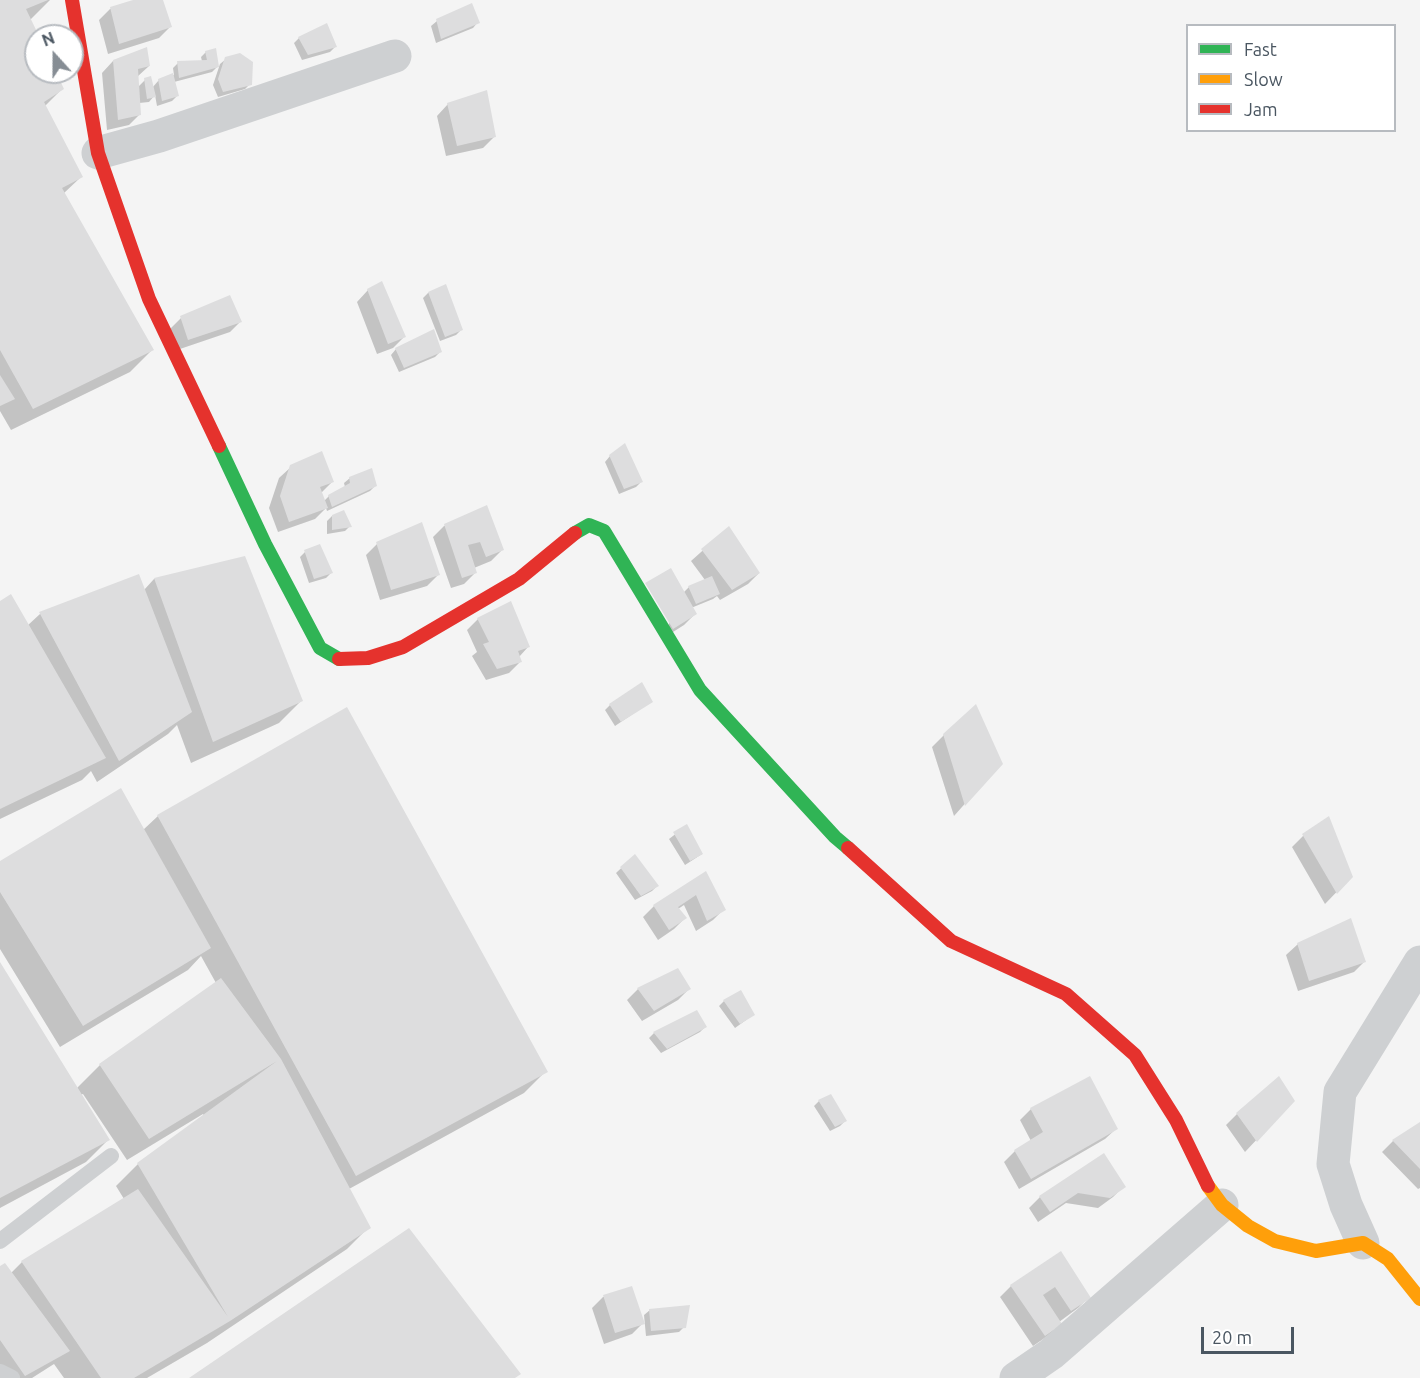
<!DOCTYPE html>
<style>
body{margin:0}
#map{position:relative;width:1420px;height:1378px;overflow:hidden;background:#f4f4f4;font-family:Ubuntu,sans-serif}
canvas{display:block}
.legend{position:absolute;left:1186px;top:24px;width:210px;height:108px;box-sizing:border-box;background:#fff;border:2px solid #b7bbc0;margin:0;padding:8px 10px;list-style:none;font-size:18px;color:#4a5661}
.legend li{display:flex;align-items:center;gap:12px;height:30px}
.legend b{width:30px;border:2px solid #b7bbc0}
.north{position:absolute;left:24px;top:24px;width:60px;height:60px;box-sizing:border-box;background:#fff;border:2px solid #b7bbc0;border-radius:50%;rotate:339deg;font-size:16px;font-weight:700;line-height:24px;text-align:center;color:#4a5661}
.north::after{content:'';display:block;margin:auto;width:21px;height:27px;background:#868d94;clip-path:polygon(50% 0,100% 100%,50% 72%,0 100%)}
.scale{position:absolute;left:1201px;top:1327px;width:93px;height:27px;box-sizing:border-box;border:3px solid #4a5661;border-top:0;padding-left:8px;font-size:18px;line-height:21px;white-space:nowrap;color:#4a5661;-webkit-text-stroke:4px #fff;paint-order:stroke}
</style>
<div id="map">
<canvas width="1420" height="1378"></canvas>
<ul class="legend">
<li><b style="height:8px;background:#30b455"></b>Fast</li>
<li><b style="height:8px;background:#ff9f0a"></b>Slow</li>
<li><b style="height:8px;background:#e5322d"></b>Jam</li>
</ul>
<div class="north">N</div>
<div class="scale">20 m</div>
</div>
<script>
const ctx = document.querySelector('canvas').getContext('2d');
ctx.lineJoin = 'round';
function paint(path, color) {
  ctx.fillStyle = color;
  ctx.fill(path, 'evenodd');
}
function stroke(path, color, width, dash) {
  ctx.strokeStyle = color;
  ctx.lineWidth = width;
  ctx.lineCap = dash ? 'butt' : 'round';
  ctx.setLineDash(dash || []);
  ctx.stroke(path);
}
paint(new Path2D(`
 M0,0h50l-20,20 7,16 -1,36h18l8,17 -18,18 37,70 -18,17 89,156 -22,22 -119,58 -11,-19z
 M138,0h24l8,27 -11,11 -51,16 -9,-34 11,-11z
 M437,21l41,1 -5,6 -37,15 -5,-17z
 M299,38l36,9 -5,5 -28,8 -8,-17z
 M206,52l12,14 -6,6 -38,10 3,14 -5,5 -15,5 -2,-11 -6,7 -10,1 1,11 -11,11 -22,5 -5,-57 11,-12 36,5 -12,11 1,10 7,-7 7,8 7,-8 15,-5 -1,-7 5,-5 24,-2 -1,-4z
 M226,59l24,25 -5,5 -27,8 -5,-12 7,-21z
 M448,104l46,33 -11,11 -37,8 -9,-40z
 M445,286l16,44 -5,5 -16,6 -17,-43 5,-5z
 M368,290l36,47 -11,11 -16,6 -20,-52z
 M181,318l60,3 -11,11 -53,18 -7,-21z
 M396,349l44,3 -5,5 -36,15 -8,-17z
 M610,456l31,26 -5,5 -17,7 -14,-32z
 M291,467l41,15 -11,11 3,8 5,-5 16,-9 -1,-4 6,-5 25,8 -5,5 -43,20 -1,-3 -11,11 -37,13 -9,-24 10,-30z
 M486,507l16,43 -11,11 -17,7 1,5 -11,11 -13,4 -18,-51 11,-11z
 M332,516l18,10 -5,5 -18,3v-13z
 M728,528l31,45 -11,11 -28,16 -3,-4 -4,3 -22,9 4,6 -11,11 -22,14 21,-46 6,-6 16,-7 -14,-19z
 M377,544l61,31 -11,11 -47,14 -14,-45z
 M305,552l26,21 -5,5 -17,5 -9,-26z
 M244,558l57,143 -22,22 -88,40 -14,-38 -9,9 -71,48 -6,-11 -9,9 -82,39v-216l27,23 13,-12 98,-38 6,14 10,-11z
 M478,619l50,28 -9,10 1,5 -11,11 -23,7 -14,-24 5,-4 -10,-22z
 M652,701l-37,25 -10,-16 5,-5z
 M944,735l57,28 -47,53 -22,-69z
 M158,816l388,255 -22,22 -175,96 20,38 -22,22 -140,94 -60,35h-83l-10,-14 -22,14h-32v-110l11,5 11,-11 102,-63 -8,-13 22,-22 66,-48 -1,-2 -76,46 -44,-66 -3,1 28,45 -22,22 -86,46v-243l76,124 24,-24 116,-82 -15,-27 -13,14 -128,77 -60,-98v-87l143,-32z
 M1328,819l24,57 -27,28 -33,-57 11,-11z
 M686,826l16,28 -17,11 -16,-26z
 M634,856l23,30 -5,5 -17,9 -19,-27z
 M705,873l19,36 -11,11 -17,11 -12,-26 -6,4 7,9 -11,11 -16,11 -15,-23 11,-11z
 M1298,944l67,17 -11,11 -56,19 -12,-36z
 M638,989h51l-11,11 -36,21 -15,-21z
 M724,1001l29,14 -18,13 -16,-22z
 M697,1012l8,15 -5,5 -39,21 -12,-15 5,-5z
 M819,1101l26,20 -5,5 -10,5 -16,-25z
 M1293,1101l-48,51 -19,-27 11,-11z
 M1031,1109l86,19 -12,11 -86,50 -15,-27 11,-11 16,-10 -11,-21z
 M1420,1124v64l-2,1 -36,-37 11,-11z
 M1124,1186l-11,11 -15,11 -32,-5 -28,19 -9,-14 11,-11z
 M1060,1253l29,44 -11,11 -19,14 1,2 -11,11 -16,11 -33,-49 11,-11z
 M631,1288l12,35 -11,11 -28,10 -12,-36 11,-11z
 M650,1310l34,17 -5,5 -33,4 -2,-21z`), '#0003');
paint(new Path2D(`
 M0,0h48l-22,9 13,27h-3v36h20l8,17 -20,13 39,75 -21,11 92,162 -121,59 -33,-59z
 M133,0h30l9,27 -53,17 -9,-37z
 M472,3l8,20 -39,16 -5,-20z
 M327,23l10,24 -29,8 -10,-18z
 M147,47l3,19 -12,3 3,46 -23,5 -5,-60z
 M216,48l3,19 -40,11 -2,-17 30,-1 -2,-9z
 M240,53l13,9 -1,23 -29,7 -5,-13 7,-22z
 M173,73l6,23 -17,5 -4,-22z
 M151,76l5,21 -9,2 -3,-21z
 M487,90l9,47 -39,9 -10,-43z
 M382,281l24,56 -18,7 -21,-55z
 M446,284l17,46 -18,7 -17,-45z
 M230,295l12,27 -54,18 -8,-24z
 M434,329l8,23 -38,16 -9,-20z
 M0,375l15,24 -15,7z
 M625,443l18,39 -19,7 -15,-34z
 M322,451l12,31 -14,5 8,21 -39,14 -9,-26 10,-31z
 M372,468l5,18 -45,21 -4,-12 22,-12 -1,-6z
 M487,505l17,45 -18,7 -6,-15 -12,3 9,28 -15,5 -18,-54z
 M344,510l8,17 -20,3v-15z
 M422,522l18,53 -49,15 -15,-48z
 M729,526l31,47 -28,17 -31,-41z
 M320,544l13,29 -19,6 -10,-29z
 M245,556l58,145 -90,41 -59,-164z
 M671,568l26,46 -24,15 -28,-46z
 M139,574l53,138 -73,49 -80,-149z
 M712,576l8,18 -24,10 -8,-18z
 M11,594l95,164 -106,51v-208z
 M511,601l19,46 -12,4 4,11 -25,7 -14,-25 6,-2 -12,-24z
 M642,682l11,20 -32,20 -12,-18z
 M976,704l27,60 -38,42 -22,-72z
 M347,707l201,365 -192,104 -199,-361z
 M121,788l90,160 -128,78 -83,-134v-31z
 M1329,816l24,61 -16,17 -35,-60z
 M687,824l16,30 -13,7 -17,-29z
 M635,854l24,32 -18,10 -21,-29z
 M706,871l20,39 -19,11 -11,-26 -18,12 9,11 -18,12 -16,-25z
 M1351,918l15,44 -57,19 -12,-38z
 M0,962l110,178 -110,58z
 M678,968l13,21 -37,22 -17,-23z
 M221,978l60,81 90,169 -141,93 -96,57h-33l-80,-117 117,-72 90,128 -91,-154 140,-102 -128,78 -50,-75z
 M741,990l14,25 -15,9 -17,-24z
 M697,1010l10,17 -40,22 -14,-17z
 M1090,1076l28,53 -87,50 -17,-29 29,-18 -13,-24z
 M1279,1076l16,25 -38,41 -21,-29z
 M831,1094l16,27 -12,6 -17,-27z
 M1420,1122v47l-28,-29z
 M1104,1153l22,34 -16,11 -32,-5 -28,19 -11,-16z
 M409,1228l112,146 -6,4h-326z
 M1061,1251l30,47 -20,13 -16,-24 -12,8 19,29 -17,12 -35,-51z
 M5,1263l65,88 -45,25 -25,-36v-74z
 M632,1286l13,38 -30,9 -12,-38z
 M690,1305l-4,23 -35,3 -2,-22z`), '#ddddde');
stroke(new Path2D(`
 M0,1241l111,-85
 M0,1372l12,6`), '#ced0d2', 16);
stroke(new Path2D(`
 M98,153l61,-17 236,-80
 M1363,1243l-17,-38 -13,-41 7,-72 80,-130
 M1016,1378l35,-24 171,-149`), '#ced0d2', 33);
stroke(new Path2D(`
 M219,446l46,98 55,104 19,11
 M575,533l14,-8 15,6 96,159 135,147 13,11`), '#30b455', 14);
stroke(new Path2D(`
 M1208,1186l14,19 26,21 27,15 41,10 47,-8 25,16 32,40`), '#ff9f0a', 14);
stroke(new Path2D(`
 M72,0l26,153 51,146 70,147
 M339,659l29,-1 35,-11 116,-68 56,-46
 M848,848l103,93 115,53 69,61 41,65 32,66`), '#e5322d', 14);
</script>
